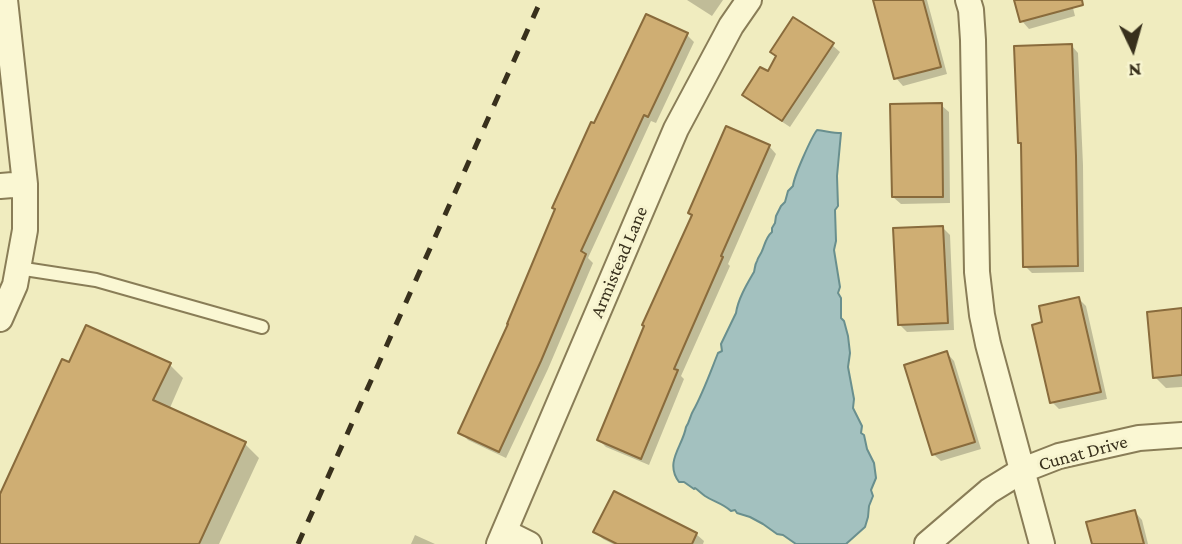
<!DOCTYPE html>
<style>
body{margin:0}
#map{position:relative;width:1182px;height:544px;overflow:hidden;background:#f0ecbf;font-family:"Crimson Pro",serif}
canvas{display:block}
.north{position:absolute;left:1098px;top:14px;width:70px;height:70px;-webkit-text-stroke:5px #f7f4cf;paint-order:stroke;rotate:175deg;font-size:19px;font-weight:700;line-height:28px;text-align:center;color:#38301c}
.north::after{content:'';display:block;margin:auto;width:24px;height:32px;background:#38301c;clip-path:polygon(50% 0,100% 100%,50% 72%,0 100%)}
</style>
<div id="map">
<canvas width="1182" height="544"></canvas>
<div class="north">N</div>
</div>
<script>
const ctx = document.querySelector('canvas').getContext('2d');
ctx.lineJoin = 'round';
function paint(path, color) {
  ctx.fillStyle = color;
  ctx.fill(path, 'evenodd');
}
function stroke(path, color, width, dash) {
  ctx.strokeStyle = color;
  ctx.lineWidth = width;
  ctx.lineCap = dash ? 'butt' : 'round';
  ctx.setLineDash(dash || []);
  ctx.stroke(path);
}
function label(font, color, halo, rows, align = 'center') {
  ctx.font = font + ' "Crimson Pro",serif';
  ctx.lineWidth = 6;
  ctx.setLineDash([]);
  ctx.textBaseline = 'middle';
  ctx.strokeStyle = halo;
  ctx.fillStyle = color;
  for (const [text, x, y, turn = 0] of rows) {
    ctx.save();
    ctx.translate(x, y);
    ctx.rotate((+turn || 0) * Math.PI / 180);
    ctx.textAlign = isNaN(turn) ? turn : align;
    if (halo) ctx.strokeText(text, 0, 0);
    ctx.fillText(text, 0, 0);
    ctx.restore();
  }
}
const water = new Path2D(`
 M817,130c9,1 16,3 24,3l-4,43 1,30 -3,4 1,31 -2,9 6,37 -2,6 3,5v20l3,3 4,15 2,17 -2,14 6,32 -1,9 9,18 -1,7 3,2 3,14 7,14 2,15 -5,12 2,6 -4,10 -1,11 -3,10 -19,17h-50l-13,-9 -6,-1 -14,-10 -13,-7 -13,-4 -2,-3 -4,1c-9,-8 -17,-9 -26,-15 -4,-3 -7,-6 -10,-8l-1,1 -10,-7h-5c-15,-20 4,-36 7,-55 4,-6 4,-11 7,-16 10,-18 17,-38 25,-58l4,-2 -1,-7 15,-31c2,-14 11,-29 18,-41 1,-4 1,-8 3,-11 1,-4 4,-7 5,-10 3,-7 4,-14 10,-19v-4l3,-5 1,-7 5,-10 4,-4 3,-11 5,-5c1,-10 18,-48 24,-56z`);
paint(water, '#a3c1bf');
stroke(water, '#698f8e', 2);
paint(new Path2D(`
 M687,0h36l-11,16z
 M874,0h53l20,74 -44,12 -7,-8z
 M1016,0h55l4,16 -46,13 -7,-8z
 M687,35l7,7 -38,81 -5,-2 -63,137 5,5 -45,106 -42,89 -38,-18 -8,-8 50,-107 85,-199z
 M832,45l8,7 -50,75 -38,-25 -8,-7 25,-22z
 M1071,45l7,8 5,112 1,107 -52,1 -7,-7 -2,-120 -3,-3z
 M941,105l8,7 1,91 -49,1 -8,-7z
 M769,146l7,8 -48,110 2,2 -49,110 3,3 -35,86 -43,-18 -7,-7 94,-224 -3,-3z
 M942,227l8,8 4,95 -47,2 -7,-7z
 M1079,299l7,7 21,93 -48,10 -7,-7 -8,-79z
 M1182,310v77l-16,1 -11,-11z
 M947,353l7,8 27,88 -40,12 -8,-7z
 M169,364l14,14 -14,32 76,34 14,14 -40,86h-219v-46l70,-133z
 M1135,512l7,8 6,24h-55z
 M595,531l101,3 8,7 -1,3h-90l-10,-5z
 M415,535l20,9h-24z`), '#0003');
const building = new Path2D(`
 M873,0h50l18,67 -47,12z
 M1014,0h68l1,5 -63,17z
 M646,14l42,19 -40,84 -4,-2 -63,136 5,3 -45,107 -42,91 -41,-19 50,-109h-1l48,-115 -3,-1 39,-86 3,1z
 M793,17l41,26 -52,78 -40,-26 18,-28 8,4 8,-15 -6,-4z
 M1072,44l4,112 2,110 -55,1 -2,-124h-3l-4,-97z
 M942,103l1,94h-51l-2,-93z
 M726,126l44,19 -49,111 2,1 -49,112 4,1 -37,89 -44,-19 47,-114 -2,-1 50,-110 -4,-2z
 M943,226l5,97 -50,2 -5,-97z
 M1079,297l22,95 -51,11 -18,-78 10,-3 -3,-16z
 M1182,308v67l-29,3 -6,-66z
 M86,325l85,38 -18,37 93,42 -47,102h-199v-50l62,-135 7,3z
 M947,351l28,91 -43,13 -28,-90z
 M614,491l83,42 -5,11h-75l-24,-12z
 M1135,510l9,34h-52l-6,-22z`);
paint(building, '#cfae73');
stroke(building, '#896b3c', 2);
const service = new Path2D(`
 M18,268l78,12 166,47`);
const minor = new Path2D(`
 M968,0l3,10 2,30 4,232 5,43 6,29 54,200
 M0,186l25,-2
 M0,319l15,-34 10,-55v-46l-20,-184
 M505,532l24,12
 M499,544l177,-415 55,-103 18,-26
 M927,544l62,-53 34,-21 36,-14 80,-18 43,-3`);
stroke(service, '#897d57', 16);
stroke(minor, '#897d57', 28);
stroke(service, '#faf7d3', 12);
stroke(minor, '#faf7d3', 24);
stroke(new Path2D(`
 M298,544l243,-544`), '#38301c', 5, [12, 12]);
label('19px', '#38301c', '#f7f4cf', [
 ["Armistead Lane",619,262,-67],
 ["Cunat Drive",1083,453,-15]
]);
</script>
